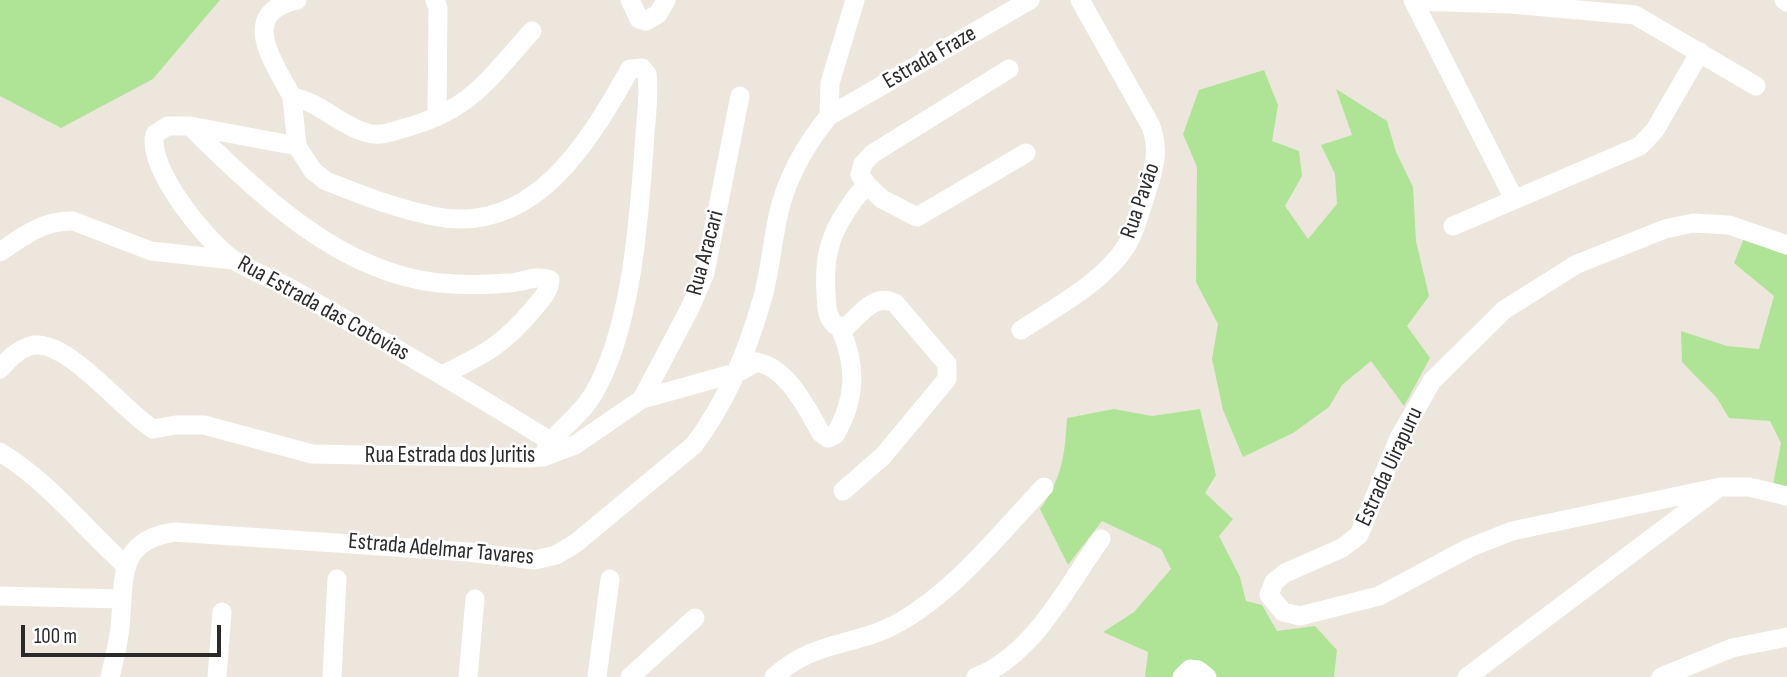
<!DOCTYPE html>
<meta charset="utf-8">
<style>
body{margin:0}
#map{position:relative;width:1787px;height:677px;overflow:hidden;background:#ede6dc;font-family:"Sofia Sans Condensed",sans-serif}
canvas{display:block}
.scale{position:absolute;left:21px;top:625px;width:200px;height:32px;box-sizing:border-box;border:4px solid #2a2a2a;border-top:0;padding-left:9px;font-size:21px;line-height:24px;white-space:nowrap;color:#2a2a2a;-webkit-text-stroke:5px #fff;paint-order:stroke}
</style>
<div id="map">
<canvas width="1787" height="677"></canvas>
<div class="scale">100 m</div>
</div>
<script>
const ctx = document.querySelector('canvas').getContext('2d');
ctx.lineJoin = 'round';
function paint(path, color) {
  ctx.fillStyle = color;
  ctx.fill(path, 'evenodd');
}
function stroke(path, color, width, dash) {
  ctx.strokeStyle = color;
  ctx.lineWidth = width;
  ctx.lineCap = dash ? 'butt' : 'round';
  ctx.setLineDash(dash || []);
  ctx.stroke(path);
}
function label(font, color, halo, rows, align = 'center') {
  ctx.font = font + ' "Sofia Sans Condensed",sans-serif';
  ctx.lineWidth = 5;
  ctx.setLineDash([]);
  ctx.textBaseline = 'middle';
  ctx.strokeStyle = halo;
  ctx.fillStyle = color;
  for (const [text, x, y, turn = 0] of rows) {
    ctx.save();
    ctx.translate(x, y);
    ctx.rotate((+turn || 0) * Math.PI / 180);
    ctx.textAlign = isNaN(turn) ? turn : align;
    if (halo) ctx.strokeText(text, 0, 0);
    ctx.fillText(text, 0, 0);
    ctx.restore();
  }
}
paint(new Path2D(`
 M0,0h220l-67,79 -92,49 -61,-32z
 M1264,70l14,35 -6,36 27,10 3,25 -17,30 23,33 29,-35 -2,-30 -14,-29 31,-10 -16,-46 51,32 9,31 17,35 3,54 13,55 -22,30 23,32 -26,48 -33,-45 -29,24 -13,22 -36,26 -50,24 -20,-47 -11,-51 6,-35 -22,-42 1,-115 -14,-33 16,-44z
 M1744,238l43,17v236l-15,-1 9,-47 -11,-22 -41,-3 -12,-20 -35,-36 -1,-31 46,15 32,3 15,-53 -40,-33z
 M1114,409l38,7 48,-7 16,66 -11,18 28,26 -14,17 21,41 6,24 16,4 15,26 38,-5 22,24 -3,27h-189l3,-25 -45,-20 31,-20 37,-43 -10,-20 -59,-28 -34,44 -28,-56c22,-30 25,-55 27,-91z`), '#afe497');
stroke(new Path2D(`
 M435,0l3,8 -1,109
 M630,0l9,19 7,2 12,-7 8,-14
 M1413,0l101,199
 M1784,0l3,2
 M1414,1l97,3 124,11 121,71
 M292,97c-18,-35 -55,-83 5,-97
 M829,116l1,-33 25,-83
 M190,126l107,20 16,25 13,10c36,14 73,29 112,36 97,17 151,-75 192,-148l12,-1 5,6c3,24 -2,49 -3,74 -5,73 -13,185 -52,248 -13,22 -37,35 -48,57
 M297,146l-5,-49c28,5 46,27 72,35 13,5 24,1 37,-3 69,-18 86,-48 131,-98
 M868,186l14,13 35,18 109,-64
 M1453,226l187,-80 15,-16 45,-78
 M1787,245l-58,-20 -36,-2 -28,6 -88,35 -73,46 -72,71 -33,57 -40,97 -17,13 -57,25 -11,9 -5,13 14,17 17,4 79,-20 90,-48 43,-17 209,-44h28l38,9
 M0,252c23,-16 44,-32 73,-31l78,30 82,9
 M1021,330c35,-23 83,-48 106,-85 9,-15 13,-34 19,-51 8,-26 14,-42 5,-68l-71,-126
 M0,369c8,-9 17,-19 30,-23 35,-11 94,66 123,83l23,-4h28l108,29 214,4 17,-1 32,-12 67,-46 97,-27 18,-10c32,7 49,46 64,71l7,5 7,-3c21,-36 22,-69 5,-107
 M442,375c41,-20 62,-30 92,-67 7,-8 15,-16 16,-28 -14,-6 -28,3 -42,3 -23,2 -47,2 -69,0 -101,-11 -181,-90 -249,-157h-22l-13,8c-9,33 52,109 79,126 20,13 43,20 63,32 85,48 170,97 253,149
 M642,399l48,-91 15,-35 35,-177
 M0,452c49,30 82,74 124,112
 M843,491l40,-35 64,-77v-15l-52,-61c-21,-10 -34,11 -49,24l-11,-2c-9,-9 -8,-19 -9,-31 -2,-33 2,-56 21,-84 6,-9 11,-18 21,-24l-8,-11 3,-11 9,-10 137,-85
 M0,596l122,3
 M110,677c4,-16 8,-33 10,-49 5,-47 -5,-88 55,-96l293,20 67,8 21,-5 20,-12 118,-98c33,-44 53,-92 68,-145 8,-28 10,-56 16,-84 8,-37 28,-72 51,-100l201,-116
 M217,677l5,-65
 M332,677l5,-98
 M468,677l7,-78
 M597,677l13,-98
 M630,677l65,-59
 M774,677c41,-38 82,-30 126,-55 57,-33 99,-88 144,-135
 M976,677c58,-22 90,-90 125,-138
 M1182,677l8,-8 8,1 9,7
 M1467,677l250,-188
 M1661,677l71,-29 55,-11`), '#fff', 19);
label('23px', '#2a2a2a', '#fff', [
 ["Estrada Fraze",930,58,-30],
 ["Rua Pavão",1141,201,-71],
 ["Rua Aracari",706,253,-75],
 ["Rua Estrada das Cotovias",323,309,29],
 ["Rua Estrada dos Juritis",450,456],
 ["Estrada Uirapuru",1390,467,-65],
 ["Estrada Adelmar Tavares",441,550,5]
]);
</script>
